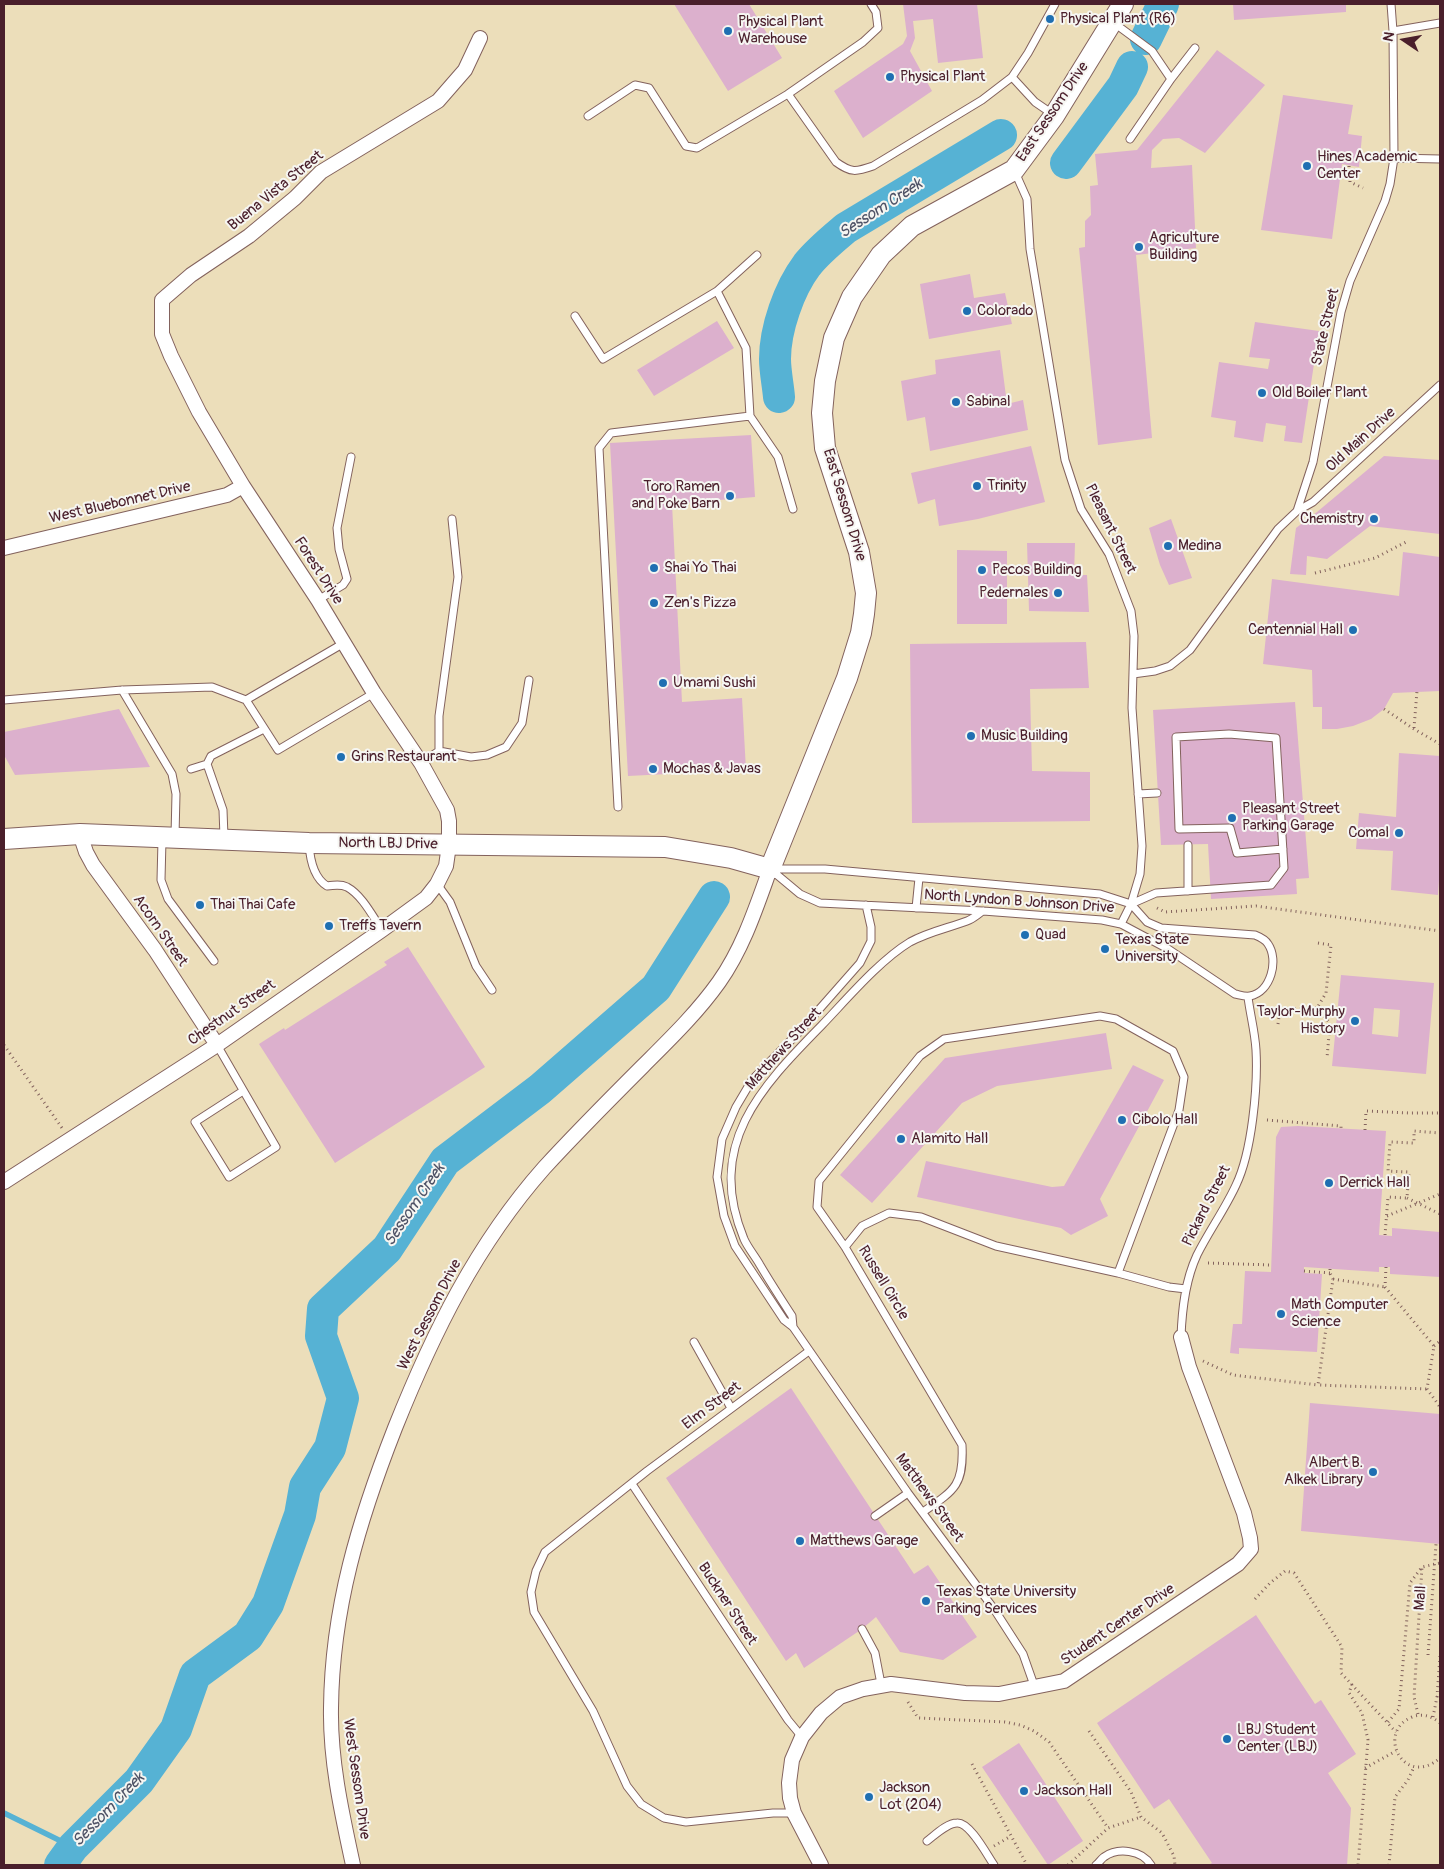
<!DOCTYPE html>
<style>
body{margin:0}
#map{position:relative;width:1444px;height:1869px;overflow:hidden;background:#ecdeba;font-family:Pangolin,sans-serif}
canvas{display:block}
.frame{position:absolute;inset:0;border:5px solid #4a1f2b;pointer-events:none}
.north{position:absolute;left:1379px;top:15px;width:50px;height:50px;-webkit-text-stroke:4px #f6f6f2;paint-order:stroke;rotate:282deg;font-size:14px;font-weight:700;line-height:20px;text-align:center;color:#4a1f2b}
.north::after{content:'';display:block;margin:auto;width:18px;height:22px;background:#4a1f2b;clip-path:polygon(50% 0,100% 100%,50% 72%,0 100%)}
</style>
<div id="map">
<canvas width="1444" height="1869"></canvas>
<div class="frame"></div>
<div class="north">N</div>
</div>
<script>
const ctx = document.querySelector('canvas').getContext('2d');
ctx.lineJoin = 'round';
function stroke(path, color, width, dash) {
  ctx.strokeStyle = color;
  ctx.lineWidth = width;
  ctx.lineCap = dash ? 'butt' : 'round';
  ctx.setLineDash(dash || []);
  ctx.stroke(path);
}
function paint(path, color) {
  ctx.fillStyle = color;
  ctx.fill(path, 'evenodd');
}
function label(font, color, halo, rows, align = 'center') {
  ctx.font = font + ' Pangolin,sans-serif';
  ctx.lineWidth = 4;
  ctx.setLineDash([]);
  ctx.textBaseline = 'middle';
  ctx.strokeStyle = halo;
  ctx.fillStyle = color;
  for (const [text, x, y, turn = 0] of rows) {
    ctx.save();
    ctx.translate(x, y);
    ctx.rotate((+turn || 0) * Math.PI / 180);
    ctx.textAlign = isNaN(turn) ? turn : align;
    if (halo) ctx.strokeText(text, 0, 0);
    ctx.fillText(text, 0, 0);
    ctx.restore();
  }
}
stroke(new Path2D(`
 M4,1813l69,34`), '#56b2d4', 5.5);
stroke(new Path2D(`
 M1146,39l17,-35
 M1066,163l57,-77 9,-19
 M779,397c-1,-12 -4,-26 -4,-38 0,-30 14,-70 32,-94 11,-14 26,-26 39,-37l155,-93
 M60,1865l13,-18 66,-66 37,-52 19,-54 53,-39 20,-32 32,-89 5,-28 25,-39 13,-50 -22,-62 2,-27 64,-60 58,-88 95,-72 116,-101 58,-91`), '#56b2d4', 32);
paint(new Path2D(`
 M674,4h75l33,54 -54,33z
 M903,4h74l6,54 -45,5 -5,-44 -20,2 2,17 -5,13 22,40 -69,47 -29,-47 69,-47 4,-8z
 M1233,4h113v8l-112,8z
 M1217,50l48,35 -60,68 -26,-15 -16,1 -11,11 -1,18 41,-3 4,83 -60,7 16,183 -54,7 -19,-197 6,-1v-26l6,-6 -1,-29 8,-1 -3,-31 42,-4z
 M1283,95l70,10 -5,29 14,2 -3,31 -17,-3 -10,75 -71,-9z
 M970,274l4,24 31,-5 7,31 -83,15 -9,-55z
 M717,321l17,27 -80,48 -17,-26z
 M1255,322l64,9 -17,112 -18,-2 2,-15 -20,-3 -3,19 -29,-5 2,-16 -25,-4 8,-55 49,7 2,-10 -21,-2z
 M1000,350l7,54 16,-4 5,30 -98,21 -5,-34 -18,4 -6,-40 35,-7 -1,-14z
 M751,435l4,62 -83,7 10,198 60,-4 4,72 -118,6 -18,-333z
 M1031,446l14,56 -67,17 -39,7 -4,-27 -17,5 -7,-31z
 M1384,456l56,4v74l-70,-8 -43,33 -20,-3 -1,19 -16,-1 6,-46 21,-16z
 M1171,519l21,59 -23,7 -9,-20 -11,-37z
 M1027,543h48l-1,32h13l2,37 -60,-1z
 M957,550l50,1v73h-50z
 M1403,552l37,5v134l-47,2 -9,16 -13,10 -18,7 -16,3h-15v-22h-9l-1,-37 -49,-6 9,-85 127,17z
 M1086,642l3,46 -59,1 2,82 58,1v49l-178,2 -2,-179z
 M1295,702l14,176 -13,1 1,15 -86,5 -3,-55 -47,1 -8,-135z
 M119,709l31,58 -135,8 -11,-20v-23z
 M1399,753l41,3v110l-2,29 -47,-5 2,-39 -37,-2 3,-36 37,4z
 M408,947l77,120 -150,96 -76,-119 25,-16 1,2 102,-65 -3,-3z
 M1341,975l93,8 -8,91 -94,-8zM1374,1008l26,2 -2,27 -26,-3z
 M1106,1033l6,36 -115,17 -35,17 -90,100 -32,-28 105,-117z
 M1133,1065l31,15 -64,119 8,17 -37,19 -10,-7 -144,-31 9,-36 126,26 12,-1z
 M1298,1126l88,5 -7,104 13,1v-8l48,4v45l-50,-3v-7h-11v5l-75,-5v6l18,1 -5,78 -78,-4v6l-9,-1 3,-29h9l3,-53 26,1 5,-135 5,-10z
 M791,1388l123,186 14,-9 49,72 -34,23 -43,-8 -24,-35 -14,12 -58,39 -8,-15 -10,8 -120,-183z
 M1310,1403l130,11v130l-139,-13z
 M1256,1615l59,89 6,-4 35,54 -28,19 23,35 -4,57h-139l4,-2 -43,-64 -15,10 -57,-86z
 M1019,1743l64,98 -35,24 -66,-98z`), '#dcb0cd');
const lane = new Path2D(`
 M1114,23l38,28 19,28 -41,60
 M1393,31l47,-8
 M1012,77l23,25 19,13
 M1171,79l24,-31
 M788,94l75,-52 15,-14 -2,-16 -5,-8
 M588,116l47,-31 14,3 37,58 11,2 91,-54 48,68c15,11 20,10 37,4l109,-66 30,-23 16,-24 27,-49
 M1394,158l46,1
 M1015,172l12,27 3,50 35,211 16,49 28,45 22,57 3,25 -2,72 10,138 -2,28 -9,30 -10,20
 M717,291l40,-36
 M575,316l28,43 114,-68 29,57 4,68 28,41 15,52
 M1297,511l16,-9 127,-117
 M318,600l25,-15 4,-6 -8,-30 -2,-21 14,-71
 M344,643l-98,57 32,50 96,-57
 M1133,674l22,-3 15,-5 20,-16 88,-121 19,-18 16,-49 28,-150 9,-31 35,-80 5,-17 4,-26 -1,-127 -2,-27
 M122,690l50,84 4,20 -1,42
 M4,700l118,-10 90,-3 34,13
 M439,751l32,6 16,-2 19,-8 16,-24 7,-43
 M421,763l18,-12v-35l19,-139 -6,-58
 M191,769l16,-5
 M1138,794l19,-1
 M618,807l-19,-359 12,-15 139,-17
 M224,837l-1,-27 -16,-46 4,-8 53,-27
 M162,840l-1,40 7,19 46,62
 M309,844c1,15 5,34 18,42 7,-1 14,-2 20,1 15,8 26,30 35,43
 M1188,845v46
 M770,869h55l275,25 31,10 16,18 14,6 94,7c5,2 10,4 13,9 11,16 3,48 -18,52 -5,1 -10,-1 -15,-2l-67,-45 -47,-25 -19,-4 -119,-9 -163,-8 -20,-9z
 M437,884l13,18 26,64 16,24
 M1131,904l25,-11 115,-8 13,-17 -8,-130 -47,-4 -53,3 3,92 51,-1 7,25 46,-4
 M866,905l5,22v14l-11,22 -59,67 -49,50 -16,27 -14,32 -5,38 7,39 11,30 49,74 9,7 115,166 86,116 29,45 12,34
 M916,908l3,-30
 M217,1045l59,102 -47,30 -34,-55 48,-31
 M845,1247l17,-21 27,-13 32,4 75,29 122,27 51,14 17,2
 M793,1327l-1,-11c-11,-17 -22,-34 -32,-51 -5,-9 -12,-17 -16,-26 -39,-94 16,-151 78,-214 25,-26 58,-65 88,-83 18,-10 38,-14 57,-21 6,-2 11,-7 16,-10
 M1181,1337c1,-28 4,-56 16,-82 12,-24 28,-46 39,-70 16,-33 22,-99 20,-135 -1,-18 -6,-36 -8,-53
 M694,1342l37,66
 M632,1484l156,236 14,17
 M923,1512c32,-22 41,-27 39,-67l-117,-198 -28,-40 2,-26 101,-125 24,-17 156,-23 16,3 57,32 11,26 -5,33 -61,163
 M875,1516l33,-23
 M862,1629l13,24 6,31
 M794,1813h-21l-87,9 -22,-4 -23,-14 -14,-18 -34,-75 -59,-99 -3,-20 5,-21 9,-19 102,-81 162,-120
 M927,1841c8,-6 20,-18 30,-18 13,-1 30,32 37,42
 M1096,1865c3,-2 5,-6 8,-8 14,-10 38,-7 47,8`);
const street = new Path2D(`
 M4,548l223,-53 16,-9
 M80,834l6,18 7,13 62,85 62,95
 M4,1182l213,-137 165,-115 44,-32 11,-14 9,-18 3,-21v-24l-2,-11 -26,-47 -47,-70 -56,-93 -75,-114 -44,-74 -28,-56 -9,-22v-34l29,-25 58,-39 46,-38 26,-26 117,-71 27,-31 15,-32
 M353,1865c-11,-51 -23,-104 -22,-157 1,-100 28,-188 64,-280 38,-95 81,-183 149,-260 32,-35 65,-68 99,-102 26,-26 54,-53 76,-84 24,-34 37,-74 51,-113
 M821,1865l-27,-52 -4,-15 -1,-15 3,-23 10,-23 19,-24 19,-16 23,-8 28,-5 74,9 34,1 65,-13 174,-117 13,-15 -1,-11 -6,-25 -55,-146 -8,-30`);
const secondary = new Path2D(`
 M4,839l76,-5 229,9 356,4 66,11 39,11 77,-191 14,-45 3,-19 2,-21 -7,-41 -34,-104 -3,-35 3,-32 9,-43 18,-41 29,-42 31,-29 102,-56 40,-54 69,-112`);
stroke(lane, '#83625d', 9);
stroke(street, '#83625d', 16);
stroke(secondary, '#83625d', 22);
stroke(new Path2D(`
 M1349,166l1,16 13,6
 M1315,573l60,-15 33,-17
 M1384,709l30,20 26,15
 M1414,728l3,-37
 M1157,908l8,4 91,-6 184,25
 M1318,943l13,2 -5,48 -9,15 13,15 -3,35
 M1278,1024l2,-15 37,-1
 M4,1045l58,83
 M1267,1120l74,6v2
 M1365,1130l1,-19 44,2h30
 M1407,1198l33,16
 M1387,1216l53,-22
 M1385,1235l3,-38 19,1 2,-26 -21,-1 2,-29 24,1v-12l26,2
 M1208,1263l63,2
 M1386,1267l-1,20 49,59 -7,43 13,18
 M1330,1269v4l3,6 -15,106 109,4
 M1304,1271l26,2
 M1333,1279l52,8
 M1434,1346l6,-5
 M1203,1361l30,14 85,10
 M1255,1599l15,-16 15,-12 9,2 48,74 -1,26 55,59
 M1428,1655l8,-111
 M1352,1684l-3,9 13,20 6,27 -10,125
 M1437,1697l3,-41
 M908,1702l10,16 87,4 15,3 14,6 15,11 59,86
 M1418,1714l-4,-17 8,-130
 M1433,1717l4,-20 3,-3
 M1388,1722l11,-13 11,-126 12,-16 18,-4
 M1440,1723c-8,-7 -18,-10 -28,-6 -37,15 -8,72 28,41
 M1089,1731l42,61 10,25 21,16 12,23 1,9
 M972,1764l55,101
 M1365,1768l31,-17
 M994,1846l17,-10
 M1068,1865l40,-37 33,-11
 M1389,1865l6,-68 13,-17 6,-13`), '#83625d', 3, [1, 4]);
stroke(lane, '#fff', 7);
stroke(street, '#fff', 14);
stroke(secondary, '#fff', 20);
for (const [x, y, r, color] of [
 [1050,19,5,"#1f6fb2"],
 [728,31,5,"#1f6fb2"],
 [890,77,5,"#1f6fb2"],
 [1307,166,5,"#1f6fb2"],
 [1139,247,5,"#1f6fb2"],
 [967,311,5,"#1f6fb2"],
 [1262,393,5,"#1f6fb2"],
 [956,402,5,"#1f6fb2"],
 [977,486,5,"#1f6fb2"],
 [730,496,5,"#1f6fb2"],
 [1374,519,5,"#1f6fb2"],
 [1168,546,5,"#1f6fb2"],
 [654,568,5,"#1f6fb2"],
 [982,570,5,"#1f6fb2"],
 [1058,593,5,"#1f6fb2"],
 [654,603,5,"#1f6fb2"],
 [1353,630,5,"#1f6fb2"],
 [663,683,5,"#1f6fb2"],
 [971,736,5,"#1f6fb2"],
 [341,757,5,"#1f6fb2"],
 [653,769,5,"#1f6fb2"],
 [1232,818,5,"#1f6fb2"],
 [1399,833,5,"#1f6fb2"],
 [200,905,5,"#1f6fb2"],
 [329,926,5,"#1f6fb2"],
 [1025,935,5,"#1f6fb2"],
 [1105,949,5,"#1f6fb2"],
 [1355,1021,5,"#1f6fb2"],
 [1122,1120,5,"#1f6fb2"],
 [901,1139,5,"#1f6fb2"],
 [1329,1183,5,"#1f6fb2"],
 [1281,1314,5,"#1f6fb2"],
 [1373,1472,5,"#1f6fb2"],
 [800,1541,5,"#1f6fb2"],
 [926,1601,5,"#1f6fb2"],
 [1227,1739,5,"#1f6fb2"],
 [1024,1791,5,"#1f6fb2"],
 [869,1797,5,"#1f6fb2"]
]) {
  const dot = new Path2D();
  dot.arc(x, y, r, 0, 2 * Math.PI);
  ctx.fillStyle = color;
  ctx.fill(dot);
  stroke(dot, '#f6f6f2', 2);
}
label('15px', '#4a1f2b', '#f6f6f2', [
 ["Physical Plant (R6)",1060,19],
 ["Physical Plant",738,22],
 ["Warehouse",738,39],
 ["Physical Plant",900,77],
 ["Hines Academic",1317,157],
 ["Center",1317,174],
 ["Agriculture",1149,238],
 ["Building",1149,255],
 ["Colorado",977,311],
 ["Old Boiler Plant",1272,393],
 ["Sabinal",966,402],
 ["Trinity",987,486],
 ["Toro Ramen",720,487,"right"],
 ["and Poke Barn",720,504,"right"],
 ["Chemistry",1364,519,"right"],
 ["Medina",1178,546],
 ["Shai Yo Thai",664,568],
 ["Pecos Building",992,570],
 ["Pedernales",1048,593,"right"],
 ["Zen's Pizza",664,603],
 ["Centennial Hall",1343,630,"right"],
 ["Umami Sushi",673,683],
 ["Music Building",981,736],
 ["Grins Restaurant",351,757],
 ["Mochas & Javas",663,769],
 ["Pleasant Street",1242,809],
 ["Parking Garage",1242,826],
 ["Comal",1389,833,"right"],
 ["Thai Thai Cafe",210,905],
 ["Treffs Tavern",339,926],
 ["Quad",1035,935],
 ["Texas State",1115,940],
 ["University",1115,957],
 ["Taylor-Murphy",1345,1012,"right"],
 ["History",1345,1029,"right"],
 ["Cibolo Hall",1132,1120],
 ["Alamito Hall",911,1139],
 ["Derrick Hall",1339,1183],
 ["Math Computer",1291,1305],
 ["Science",1291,1322],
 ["Albert B.",1363,1463,"right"],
 ["Alkek Library",1363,1480,"right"],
 ["Matthews Garage",810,1541],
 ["Texas State University",936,1592],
 ["Parking Services",936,1609],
 ["LBJ Student",1237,1730],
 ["Center (LBJ)",1237,1747],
 ["Jackson",879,1788],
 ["Lot (204)",879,1805],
 ["Jackson Hall",1034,1791]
], 'left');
label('15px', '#4a1f2b', '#f6f6f2', [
 ["East Sessom Drive",1053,112,-56],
 ["Buena Vista Street",276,191,-39],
 ["State Street",1326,327,-77],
 ["Old Main Drive",1361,440,-42],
 ["West Bluebonnet Drive",120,503,-13],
 ["East Sessom Drive",844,505,73],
 ["Pleasant Street",1110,529,64],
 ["Forest Drive",318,571,57],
 ["North LBJ Drive",388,844,1],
 ["North Lyndon B Johnson Drive",1019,902,4],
 ["Acorn Street",160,931,55],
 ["Chestnut Street",232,1013,-35],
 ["Matthews Street",784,1049,-48],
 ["Pickard Street",1207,1206,-63],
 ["Russell Circle",883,1283,59],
 ["West Sessom Drive",430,1315,-63],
 ["Elm Street",712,1406,-37],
 ["Matthews Street",929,1498,54],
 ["Mall",1421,1598,-86],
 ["Buckner Street",727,1604,57],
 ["Student Center Drive",1118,1625,-34],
 ["West Sessom Drive",356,1779,82]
]);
label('italic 16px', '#4e5266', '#f6f6f2', [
 ["Sessom Creek",881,209,-33],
 ["Sessom Creek",415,1205,-56],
 ["Sessom Creek",109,1810,-46]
]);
</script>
